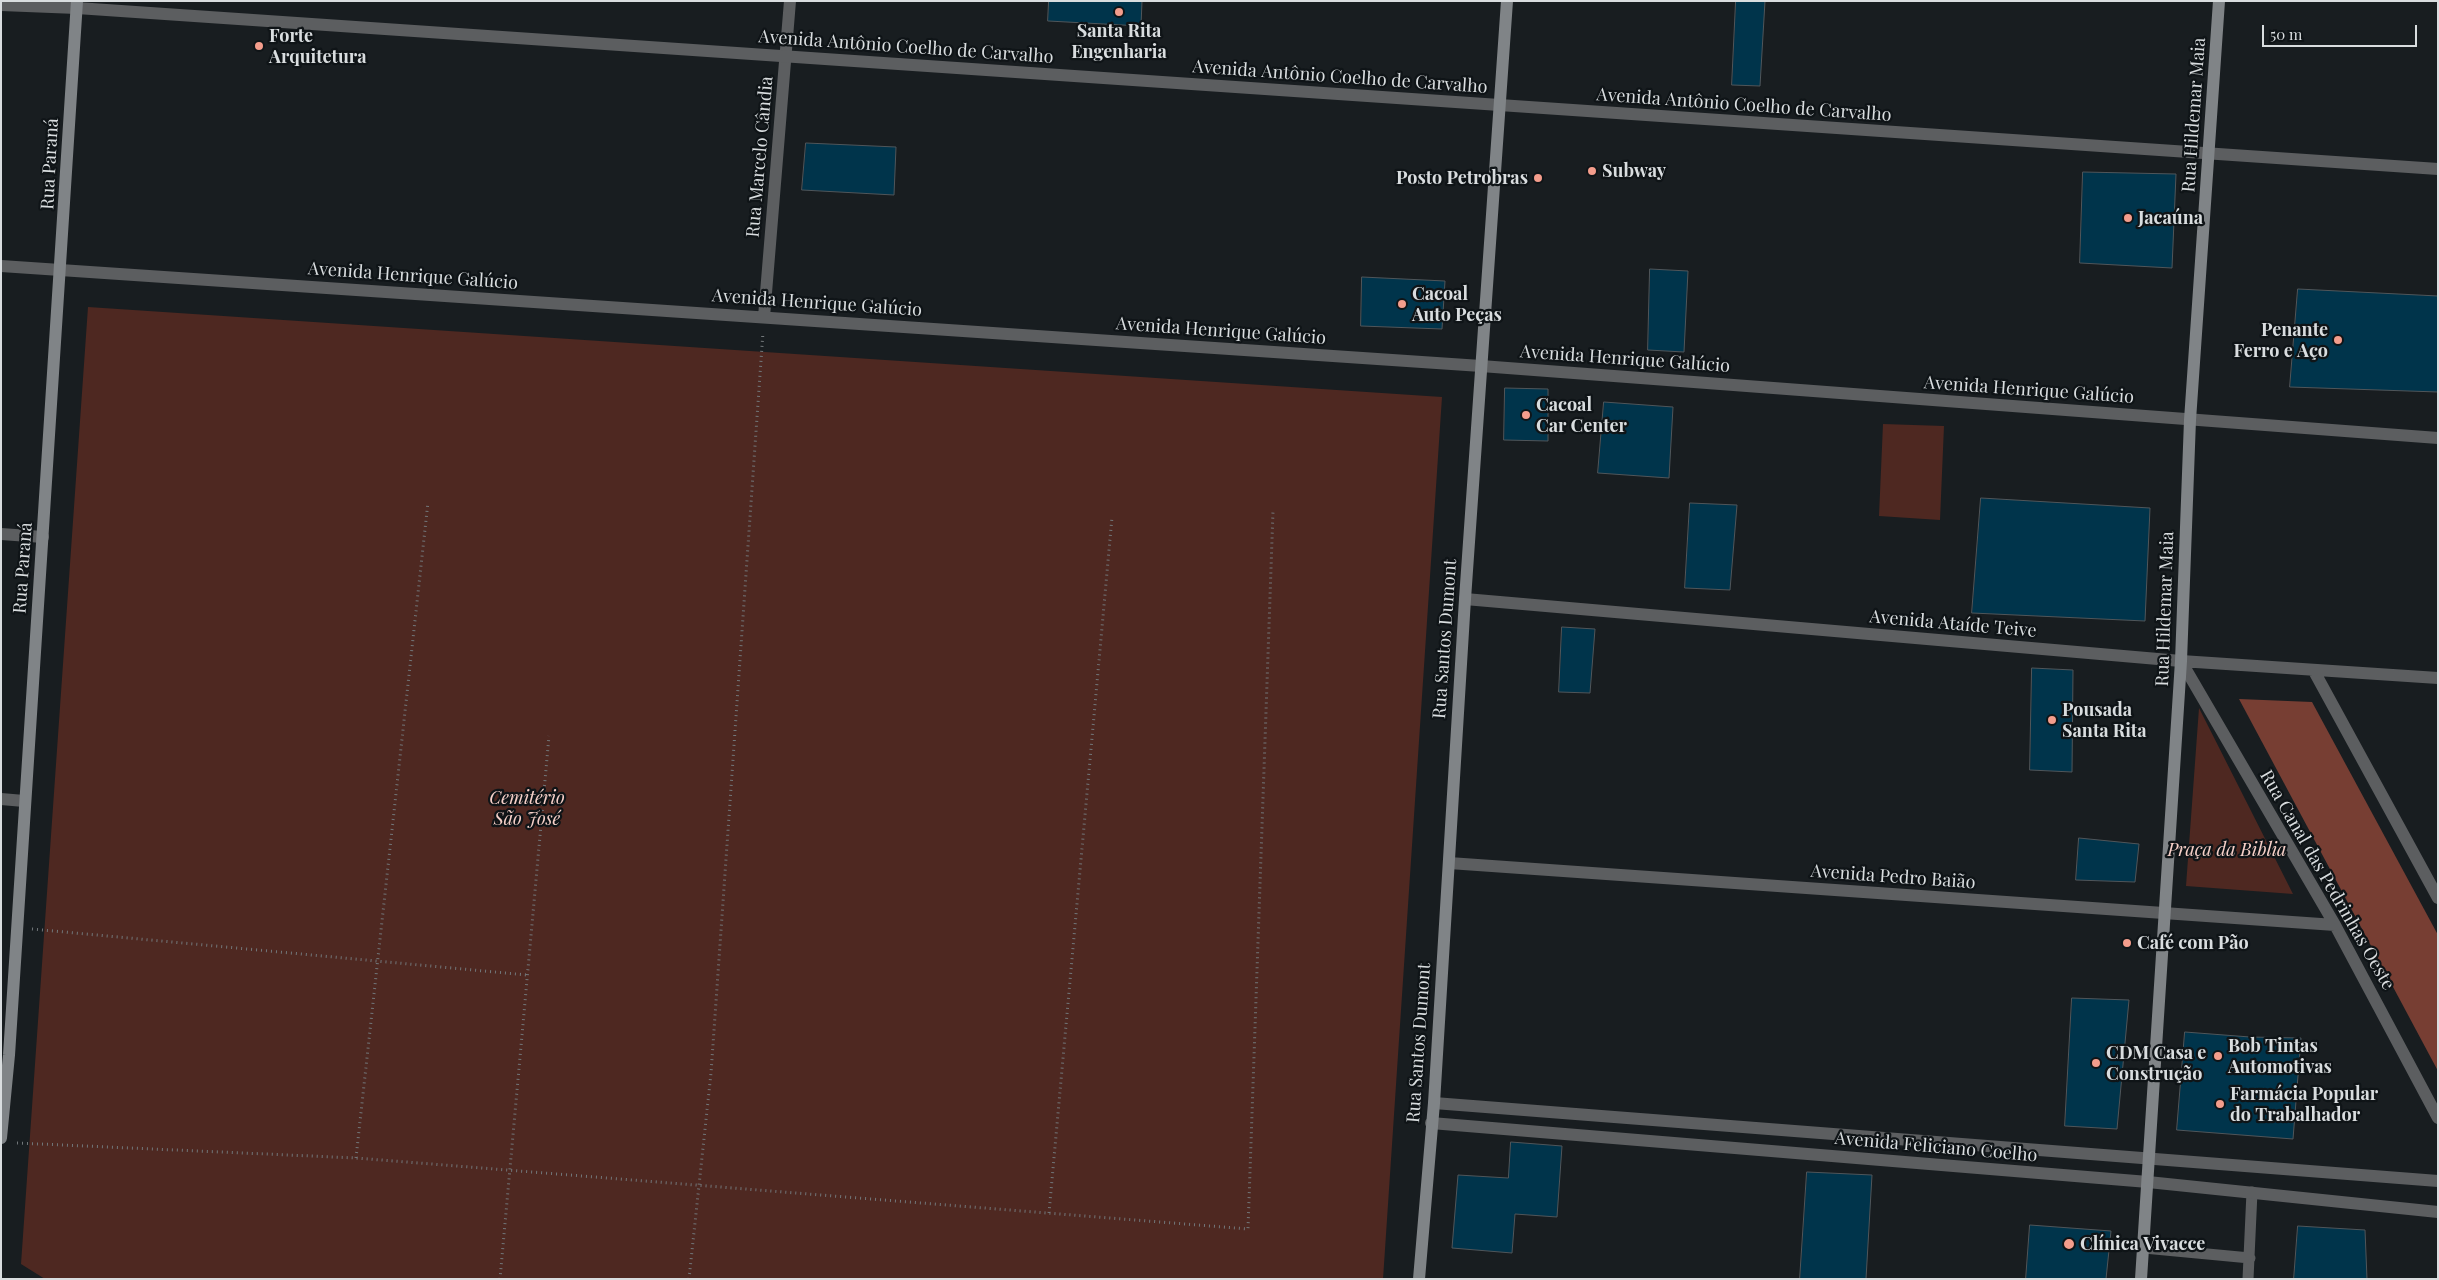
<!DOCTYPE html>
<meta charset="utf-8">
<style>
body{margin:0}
#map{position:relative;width:2439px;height:1280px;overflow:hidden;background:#181d20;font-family:"Playfair Display",serif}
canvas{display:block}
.frame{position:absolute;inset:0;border:2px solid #d9dddf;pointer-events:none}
.scale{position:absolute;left:2262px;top:25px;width:155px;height:22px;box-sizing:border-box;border:2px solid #d9dddf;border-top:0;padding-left:6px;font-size:15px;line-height:18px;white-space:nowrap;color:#d9dddf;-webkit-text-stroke:4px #0f1417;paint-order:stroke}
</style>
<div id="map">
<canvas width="2439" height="1280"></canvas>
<div class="frame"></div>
<div class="scale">50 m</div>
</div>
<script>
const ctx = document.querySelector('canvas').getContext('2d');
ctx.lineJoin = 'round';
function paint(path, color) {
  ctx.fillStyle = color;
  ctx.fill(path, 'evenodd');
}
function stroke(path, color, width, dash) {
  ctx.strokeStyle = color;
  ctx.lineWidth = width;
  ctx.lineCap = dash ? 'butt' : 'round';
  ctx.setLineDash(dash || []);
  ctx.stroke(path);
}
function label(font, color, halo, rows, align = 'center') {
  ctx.font = font + ' "Playfair Display",serif';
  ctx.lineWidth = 4.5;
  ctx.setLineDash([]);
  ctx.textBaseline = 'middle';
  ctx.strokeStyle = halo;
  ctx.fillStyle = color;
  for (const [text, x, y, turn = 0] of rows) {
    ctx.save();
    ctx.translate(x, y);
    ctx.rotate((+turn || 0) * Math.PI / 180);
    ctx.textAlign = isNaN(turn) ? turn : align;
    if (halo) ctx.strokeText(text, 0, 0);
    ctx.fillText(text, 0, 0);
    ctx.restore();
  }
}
paint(new Path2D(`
 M88,307l1354,90 -59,882h-1338l-24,-15z
 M1883,424l61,2 -4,94 -61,-4z
 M2199,708l94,186 -107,-8z`), '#4e2821');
paint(new Path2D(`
 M2239,699l73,3 126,233v136z`), '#773e33');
const building = new Path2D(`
 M1049,1h93l-1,25 -93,-5z
 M1736,1h29l-5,85 -28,-1z
 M806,143l90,4 -2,48 -92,-5z
 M2083,172l93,2 -4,94 -92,-5z
 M1650,269l38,2 -4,81 -36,-2z
 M1362,277l83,4 -3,48 -81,-3z
 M2298,289l140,7v96l-148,-5z
 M1505,388l43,1v52l-44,-1z
 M1604,402l69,5 -4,71 -71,-5z
 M1981,498l169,10 -5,113 -173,-8z
 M1690,503l47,2 -7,85 -45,-2z
 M1562,627l33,2 -5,64 -31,-1z
 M2032,668l41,2 -1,102 -42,-2z
 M2079,838l60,6 -4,38 -59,-2z
 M2072,998l57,2 -12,129 -52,-3z
 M2185,1032l65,5 51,1 -8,101 -116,-9z
 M1511,1142l51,4 -5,71 -42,-3 -3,39 -60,-5 6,-73 50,3z
 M1807,1172l65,3 -6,104h-66z
 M2030,1225l81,6 -5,48h-80z
 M2298,1226l67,4 2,49h-73z`);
paint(building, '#00344b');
stroke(building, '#50565a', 1);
stroke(new Path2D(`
 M32,929l495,46
 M17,1143l339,15 892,71 25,-718
 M356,1158l72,-656
 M1049,1213l63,-696
 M500,1279l49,-543
 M689,1279l22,-206 52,-741`), '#72777a', 3, [1, 4]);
stroke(new Path2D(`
 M2144,1248l106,10
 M2248,1279l4,-87`), '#5c5e60', 11);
stroke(new Path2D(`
 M1,5l76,3
 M1,266l1480,100 957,72
 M764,317l26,-316
 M1,534l42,3
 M1465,599l716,62 257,17
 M2181,661l154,264 103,193
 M2314,671l124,227
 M1,799l23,2
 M1449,863l886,62`), '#5c5e60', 12);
stroke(new Path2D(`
 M77,8l2361,161
 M1434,1103l1004,78
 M1431,1123l717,59 290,30`), '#5c5e60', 12);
stroke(new Path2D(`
 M1,1138l8,-83 68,-1054
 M1419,1279l15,-176 31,-504 42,-598
 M2141,1279l40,-618 9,-241 29,-419`), '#808487', 12);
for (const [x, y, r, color] of [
 [1119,12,5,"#f49d8c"],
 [259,46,5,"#f49d8c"],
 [1592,171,5,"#f49d8c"],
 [1538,178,5,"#f49d8c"],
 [2128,218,5,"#f49d8c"],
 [1402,304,5,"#f49d8c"],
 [2338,340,5,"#f49d8c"],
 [1526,415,5,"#f49d8c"],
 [2052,720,5,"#f49d8c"],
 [2127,943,5,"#f49d8c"],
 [2218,1056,5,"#f49d8c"],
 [2096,1063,5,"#f49d8c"],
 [2220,1104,5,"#f49d8c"],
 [2069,1244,6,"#f49d8c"]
]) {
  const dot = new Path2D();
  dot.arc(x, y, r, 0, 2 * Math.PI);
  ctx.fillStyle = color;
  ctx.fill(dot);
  stroke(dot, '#0f1417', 2);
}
label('bold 18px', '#d9dddf', '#0f1417', [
 ["Santa Rita",1119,31,"center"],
 ["Engenharia",1119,52,"center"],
 ["Forte",269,36],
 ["Arquitetura",269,57],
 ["Subway",1602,171],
 ["Posto Petrobras",1528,178,"right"],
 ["Jacaúna",2138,218],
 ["Cacoal",1412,294],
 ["Auto Peças",1412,315],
 ["Penante",2328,330,"right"],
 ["Ferro e Aço",2328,351,"right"],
 ["Cacoal",1536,405],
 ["Car Center",1536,426],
 ["Pousada",2062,710],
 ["Santa Rita",2062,731],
 ["Café com Pão",2137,943],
 ["Bob Tintas",2228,1046],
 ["Automotivas",2228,1067],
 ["CDM Casa e",2106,1053],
 ["Construção",2106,1074],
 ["Farmácia Popular",2230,1094],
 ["do Trabalhador",2230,1115],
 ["Clínica Vivacce",2080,1244]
], 'left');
label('18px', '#d9dddf', '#0f1417', [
 ["Avenida Antônio Coelho de Carvalho",906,47,4],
 ["Avenida Antônio Coelho de Carvalho",1340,77,4],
 ["Avenida Antônio Coelho de Carvalho",1744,105,4],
 ["Rua Hildemar Maia",2194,115,-86],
 ["Rua Marcelo Cândia",760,157,-85],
 ["Rua Paraná",50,164,-87],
 ["Avenida Henrique Galúcio",413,276,4],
 ["Avenida Henrique Galúcio",817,303,4],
 ["Avenida Henrique Galúcio",1221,331,4],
 ["Avenida Henrique Galúcio",1625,359,4],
 ["Avenida Henrique Galúcio",2029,390,4],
 ["Rua Paraná",23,568,-86],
 ["Rua Hildemar Maia",2165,609,-88],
 ["Avenida Ataíde Teive",1953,624,5],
 ["Rua Santos Dumont",1445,639,-86],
 ["Avenida Pedro Baião",1893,877,4],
 ["Rua Canal das Pedrinhas Oeste",2327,880,60],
 ["Rua Santos Dumont",1419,1043,-86],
 ["Avenida Feliciano Coelho",1936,1147,5]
]);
label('italic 18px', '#f7d1c9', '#0f1417', [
 ["Cemitério",527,798],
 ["São José",527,819],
 ["Praça da Biblia",2227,850]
]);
</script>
